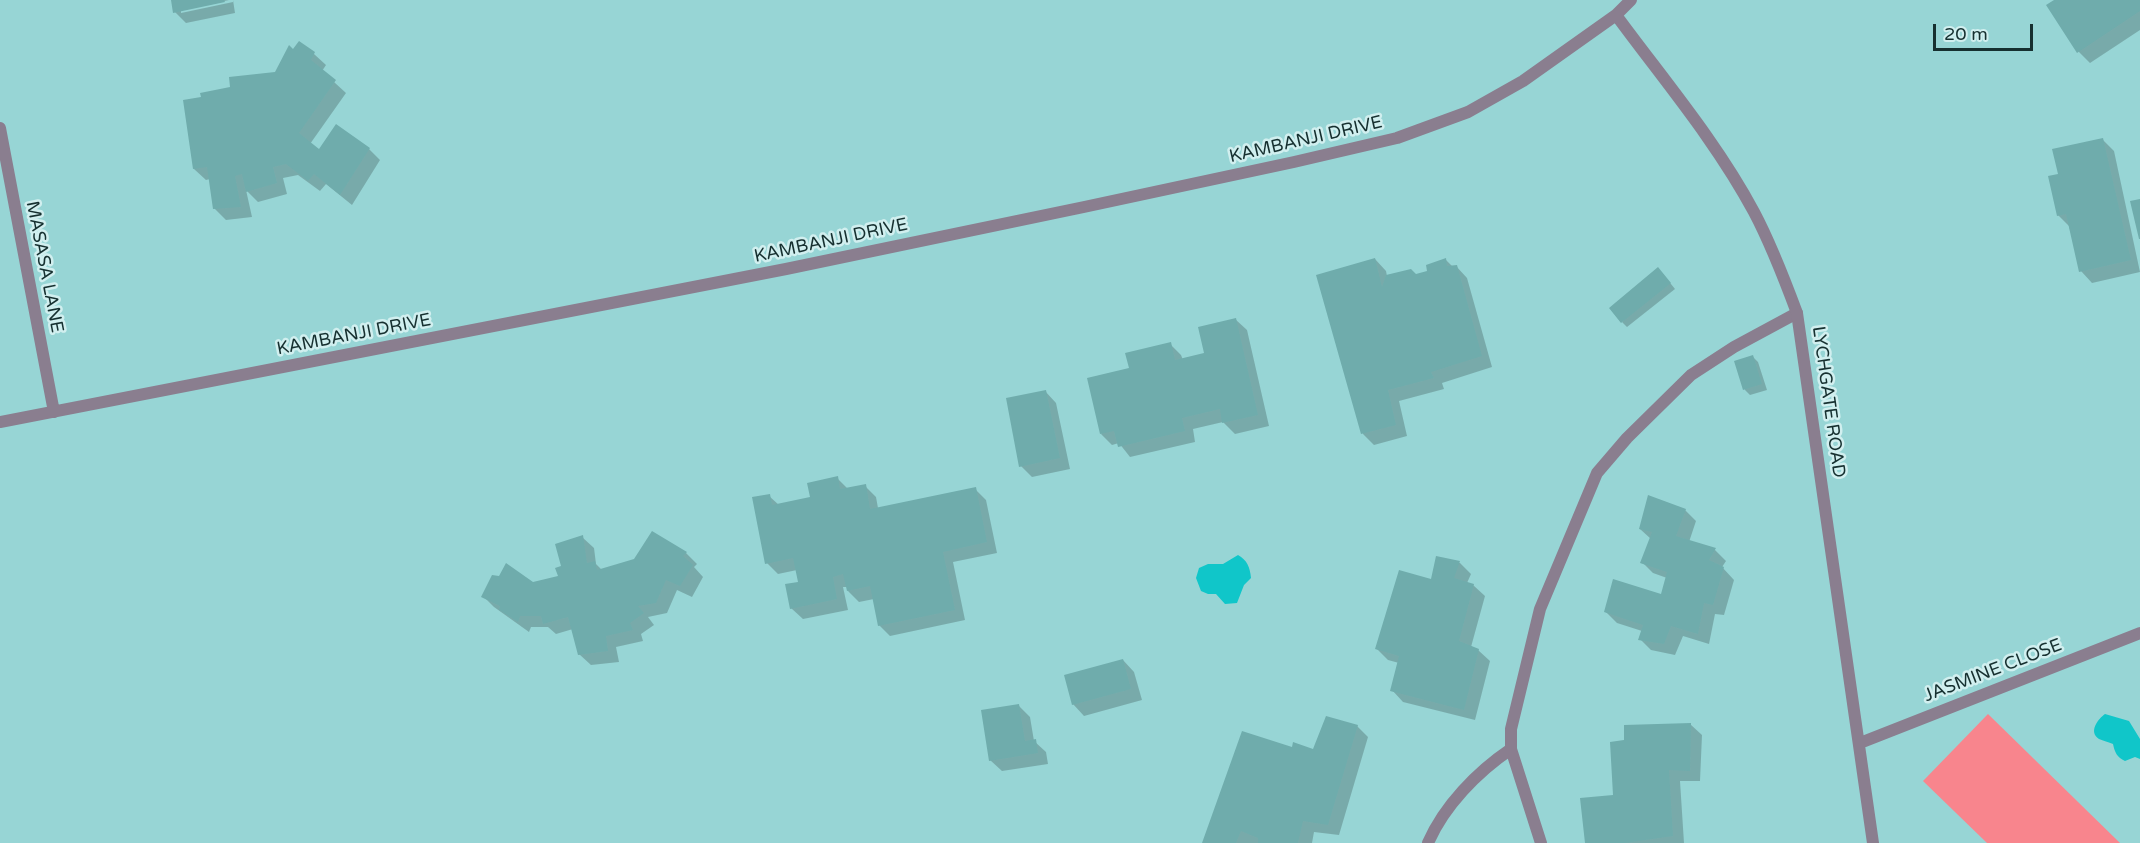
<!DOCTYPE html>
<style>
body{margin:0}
#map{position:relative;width:2140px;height:843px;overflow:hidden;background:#97d5d5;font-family:"Varela Round",sans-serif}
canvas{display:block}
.scale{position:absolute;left:1933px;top:24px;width:100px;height:27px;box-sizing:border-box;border:3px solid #163030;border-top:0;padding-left:8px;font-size:18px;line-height:21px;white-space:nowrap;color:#163030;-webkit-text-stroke:4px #d1efef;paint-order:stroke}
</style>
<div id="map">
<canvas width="2140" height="843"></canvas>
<div class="scale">20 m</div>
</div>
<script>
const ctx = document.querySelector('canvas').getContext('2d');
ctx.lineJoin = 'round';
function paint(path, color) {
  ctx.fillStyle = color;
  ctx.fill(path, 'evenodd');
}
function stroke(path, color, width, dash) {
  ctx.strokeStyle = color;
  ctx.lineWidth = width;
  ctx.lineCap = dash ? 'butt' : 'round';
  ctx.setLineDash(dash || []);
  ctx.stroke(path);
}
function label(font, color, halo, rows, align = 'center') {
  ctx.font = font + ' "Varela Round",sans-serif';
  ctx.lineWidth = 5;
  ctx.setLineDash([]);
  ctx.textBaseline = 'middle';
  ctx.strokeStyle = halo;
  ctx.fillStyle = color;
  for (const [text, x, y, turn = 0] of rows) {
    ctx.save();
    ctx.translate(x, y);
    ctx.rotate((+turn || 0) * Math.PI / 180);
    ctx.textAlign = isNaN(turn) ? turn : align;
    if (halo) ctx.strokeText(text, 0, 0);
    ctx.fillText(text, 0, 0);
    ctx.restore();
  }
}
paint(new Path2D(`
 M1988,714l132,129h-133l-64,-62z`), '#f8858d');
paint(new Path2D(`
 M1238,555c9,5 12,12 13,23l-7,7 -7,18 -12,1 -9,-10h-8l-7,-3 -5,-13 3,-10 9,-4h15z
 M2105,714l24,7 11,18v20l-5,-2 -10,4c-8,-4 -10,-8 -12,-17 -4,-2 -10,-3 -14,-5 -11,-7 -1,-20 6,-25z`), '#10c6c9');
paint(new Path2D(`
 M172,0h57l-48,10v3l52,-11v-2l2,13 -49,10 -11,-11z
 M2057,0h83v30l-50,33 -11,-11z
 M299,43l15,11 12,11 -4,6 24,22 -36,51 9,7 50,-2 11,11 -28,45 -26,-21 -6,7 -22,-16 -15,3 4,16 -29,8 -12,-12 6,27 -26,3 -12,-12 -4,-29 -4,1 -12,-11 9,-71 73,-24z
 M2102,139l12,12 26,121 -48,11 -11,-12 -12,-45 -11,-11 2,-40z
 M1375,259l11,12 1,5 29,-1 13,-3 17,-12 7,7 3,-1 11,12 25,89 -50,16 2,6 -45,12 8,35 -33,9 -11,-11 -45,-158z
 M1663,274l12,15 -48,38 -5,-5z
 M1235,319l12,11 22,96 -34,8 -12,-12 -30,7 2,13 -65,15 -11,-14 -7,2 -11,-11 30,-65 39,-25 11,11 2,5 22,-6z
 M1753,357l5,5 9,28 -17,5 -5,-5 -9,-28z
 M1045,391l11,12 14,66 -38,8 -11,-11z
 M837,478l11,11 17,-3 11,11 2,11 97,-19 11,11 11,53 -44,9 12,58 -75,16 -11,-11 -5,-26 -15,3 -11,-11 -1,-4h-4l5,23 -45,9 -12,-11 8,-25 -2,-13 -19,4 -11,-11 2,-67 10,9 33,-6z
 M1685,510l11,11 -7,21 26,8 11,11 -4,6 12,13 -10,35 -9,-1 -6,30 -26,-8 -8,19 -24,-5 -11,-11 2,-8 -25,-8 -11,-11 56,-16 5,-18 -14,-5 -11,-11 9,-23 -11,-10z
 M652,533l34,20 11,11 -3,3 9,10 -11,20 -15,-7 -10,23 -19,4 6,8 -13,9 2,7 -27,6 3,15 -28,3 -12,-11 -6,-25 -17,5 -8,-7h-17l-2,5 -35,-25 -11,-11 77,-19 3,-10 19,-30 12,11 2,16 6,6 33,-10z
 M1437,558l23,5 11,11 -4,9 6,2 12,11 -14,51 7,3 12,11 -15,59 -72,-18 -11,-12 7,-27 -11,-3 -12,-12 56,-67z
 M1123,660l11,12 8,28 -58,16 -11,-12z
 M1019,706l11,11 4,24 12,11 2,12 -46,7 -12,-11z
 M1690,724l12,11 -2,46h-20l4,62h-97l27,-46z
 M1357,726l11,11 -29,98 -25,-3 -2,11h-108l89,-94 21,2z`), '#0003');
paint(new Path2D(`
 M171,0h53l1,2 -52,11z
 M2054,0h86v11l-63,42 -31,-48z
 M299,41l16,11 -4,8 25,20 -37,53 20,16 17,-25 34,24 -30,47 -26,-21 -6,7 -22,-17 -13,3 4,16 -31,9 -4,-18 -7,2 6,31 -28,2 -6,-42 -14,2 -10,-69 18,-3 -1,-4 30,-6 -1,-10 46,-5 14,-27 4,4z
 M2103,138l28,122 -52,12 -13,-58 -9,2 -9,-40 10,-2 -6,-25z
 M2140,199v40h-1l-9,-38z
 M1375,258l7,29 4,-12 25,-6 5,5 11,-3 -1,-6 20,-7 1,8 10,-1 25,91 -51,16 3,6 -46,12 8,35 -35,9 -45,-159z
 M1658,267l13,16 -50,40 -12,-15z
 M1236,318l22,97 -36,8 -2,-14 -38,9 3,13 -67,16 -4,-16 -14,3 -13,-56 42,-10 -4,-15 46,-11 4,18 29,-7 -6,-26z
 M1753,355l9,29 -19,6 -9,-29z
 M1046,390l14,68 -41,9 -13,-69z
 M838,476l2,13 26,-5 4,25 106,-22 11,55 -44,10 12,58 -77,16 -8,-40 -23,5 -4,-17 -10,3 4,22 -47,10 -5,-25 13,-2 -5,-24 -28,6 -13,-67 18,-3 2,11 38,-8 -3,-14z
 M1648,495l38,14 -10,27 40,12 -7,12 15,7 -11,38 -9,-2 -6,31 -27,-8 -7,18 -26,-4 5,-15 -39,-13 9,-33 48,15 6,-22 -27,-9 12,-31 -13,-3z
 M652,531l35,21 -4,4 10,9 -13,21 -14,-6 -10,23 -18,3 6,7 -14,10 3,7 -27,6 2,15 -30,4 -10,-38 -25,7 -2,-8h-21l-2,6 -19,-12 1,-4 -19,-9 11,-22 7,1 7,-13 27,19 25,-6 -3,-8 6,-2 -6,-22 28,-9 4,28 8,-2 2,9 37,-11z
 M1436,556l24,5 -6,17 20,6 -15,57 20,8 -15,61 -74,-19 9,-35 -24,-7 24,-79 32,9z
 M1123,659l8,30 -59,16 -8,-30z
 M1019,704l6,37 11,-2 2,14 -49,8 -8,-51z
 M1326,716l32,9 -30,100 -25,-4 -5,22h-40v-5l-17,-7 -5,12h-34l40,-112 50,16 1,-5 20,7z
 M1691,723l-1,48 -21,-1 4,66 -48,7h-40l-5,-45 33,-3 -3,-53 14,-2v-15z`), '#6facac');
stroke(new Path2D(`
 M1428,843c16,-37 49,-71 83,-94
 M1541,843l-30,-94v-20l29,-120 57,-136 30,-35 64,-63 43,-28 63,-34`), '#8a7e8f', 12);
stroke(new Path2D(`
 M1616,15c47,64 100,126 138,197 17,32 30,66 43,101l76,530
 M0,128l54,284
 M0,422l786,-153 298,-62 210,-45 103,-24 71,-26 55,-31 93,-66 15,-15
 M1860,743l280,-110`), '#8a7e8f', 12);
label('18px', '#163030', '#d1efef', [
 ["KAMBANJI DRIVE",1306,140,-13],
 ["KAMBANJI DRIVE",831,241,-12],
 ["MASASA LANE",44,267,79],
 ["KAMBANJI DRIVE",354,335,-11],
 ["LYCHGATE ROAD",1828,402,82],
 ["JASMINE CLOSE",1993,671,-21]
]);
</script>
